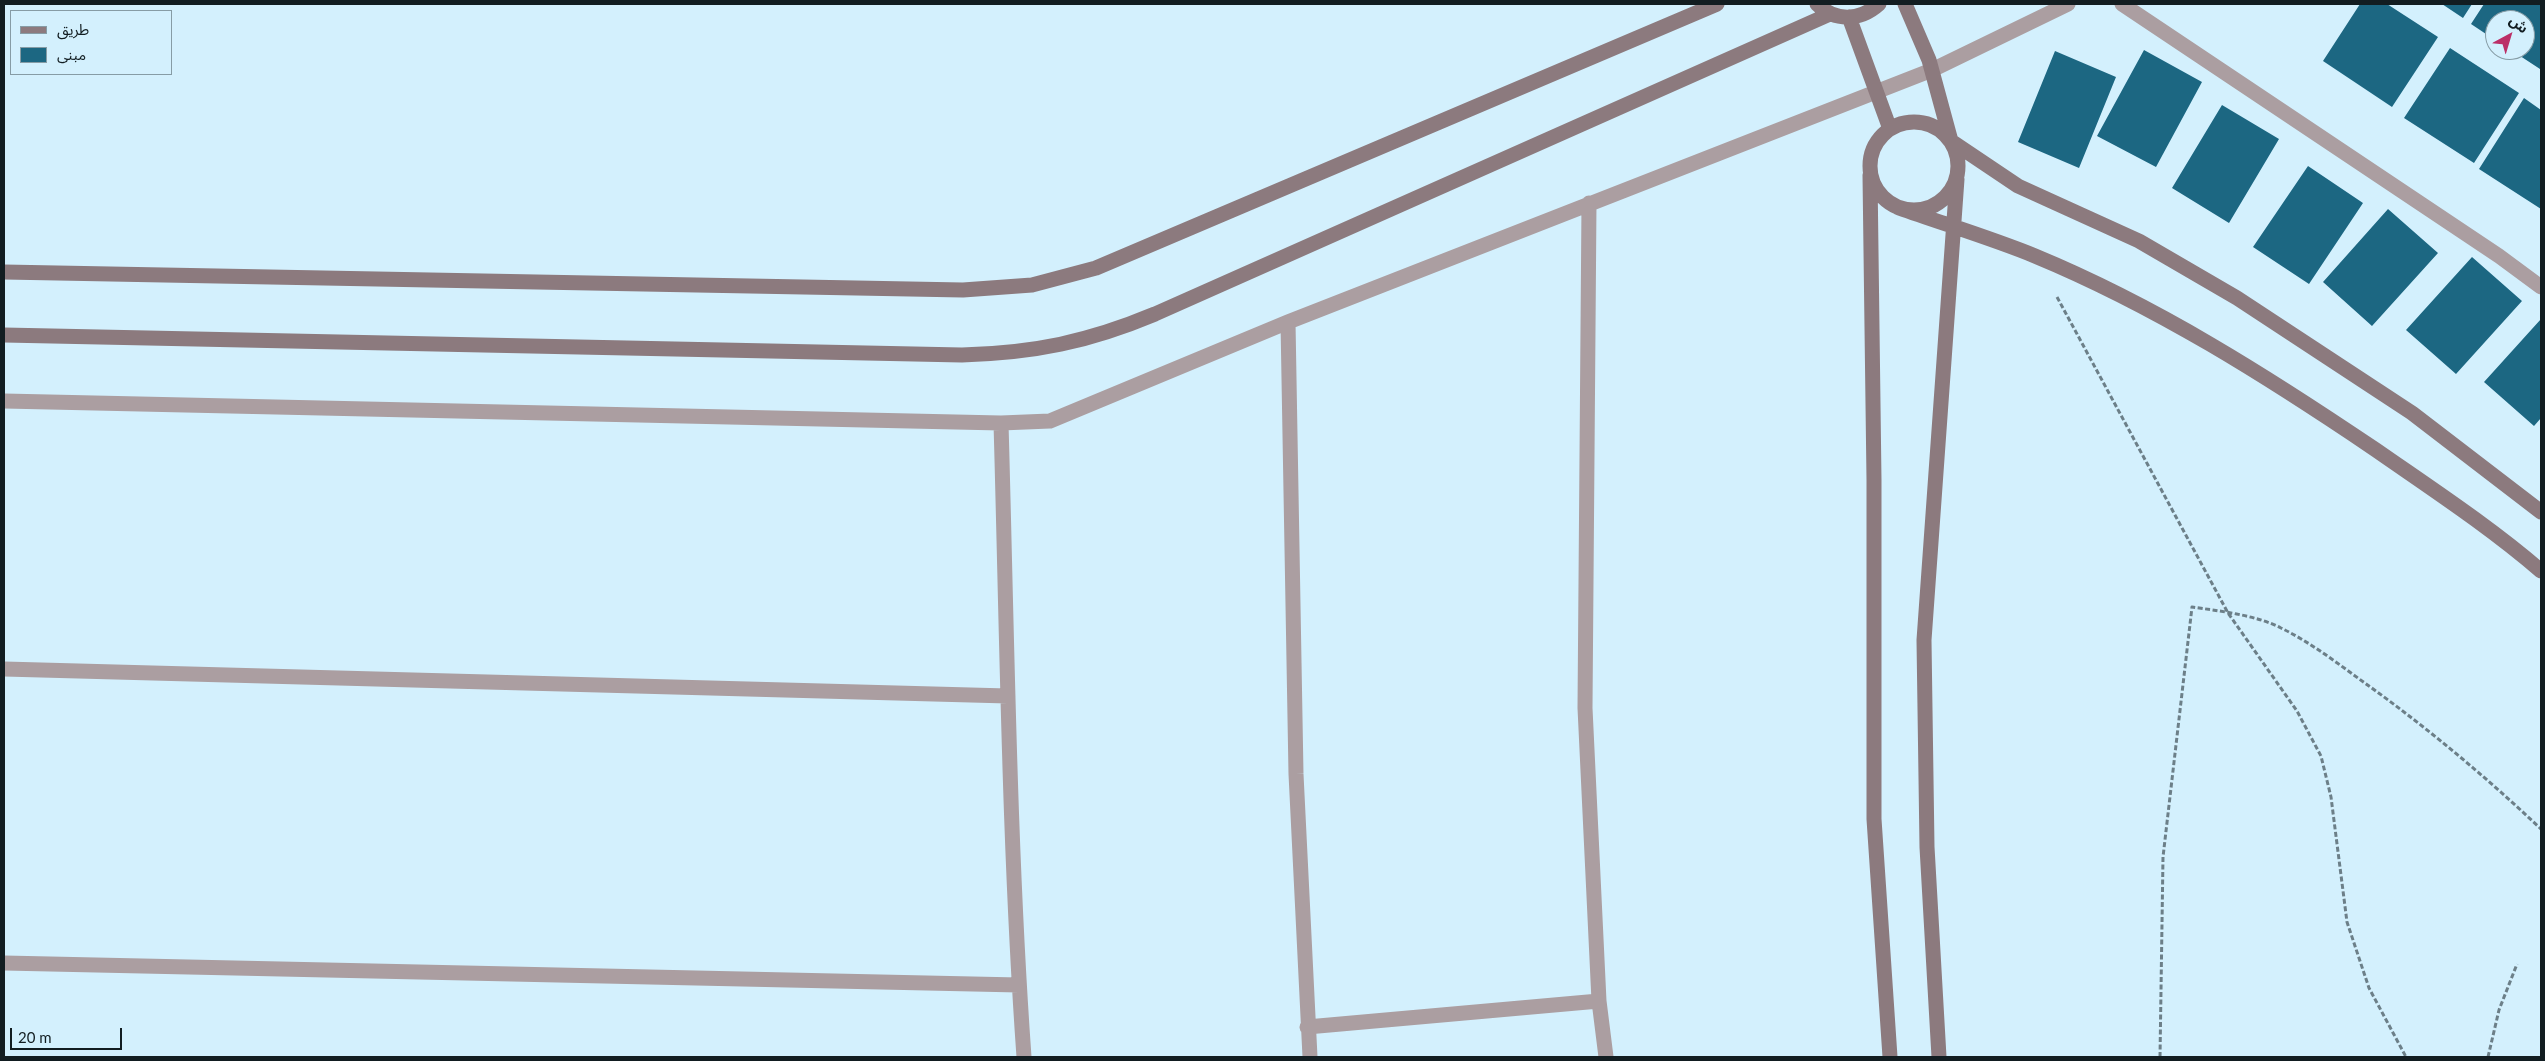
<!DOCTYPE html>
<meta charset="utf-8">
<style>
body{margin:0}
#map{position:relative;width:2545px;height:1061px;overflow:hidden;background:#d3f0fd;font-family:Lato,"Noto Sans Arabic",sans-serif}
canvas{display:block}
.frame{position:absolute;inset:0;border:5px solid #121d21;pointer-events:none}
.legend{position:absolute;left:10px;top:10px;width:162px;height:65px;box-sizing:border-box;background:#d3f0fd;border:1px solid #869ca5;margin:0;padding:6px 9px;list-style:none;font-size:15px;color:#121d21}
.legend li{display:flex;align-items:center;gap:10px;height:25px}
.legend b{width:25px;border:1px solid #869ca5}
.north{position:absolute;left:2485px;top:10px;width:50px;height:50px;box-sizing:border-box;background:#d3f0fd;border:1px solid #869ca5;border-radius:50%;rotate:39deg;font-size:14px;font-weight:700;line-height:20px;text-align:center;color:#121d21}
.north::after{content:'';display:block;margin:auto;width:18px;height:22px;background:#bb2f67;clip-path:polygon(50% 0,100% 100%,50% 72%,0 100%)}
.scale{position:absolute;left:10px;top:1028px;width:112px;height:22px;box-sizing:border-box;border:2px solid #121d21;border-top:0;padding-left:6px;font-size:15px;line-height:18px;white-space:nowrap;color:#121d21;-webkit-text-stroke:4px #d3f0fd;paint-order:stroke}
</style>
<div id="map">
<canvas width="2545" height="1061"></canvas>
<div class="frame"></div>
<ul class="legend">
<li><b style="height:6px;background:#8c7a7e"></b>طريق</li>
<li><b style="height:14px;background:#1c6782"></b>مبنى</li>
</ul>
<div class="north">ش</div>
<div class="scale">20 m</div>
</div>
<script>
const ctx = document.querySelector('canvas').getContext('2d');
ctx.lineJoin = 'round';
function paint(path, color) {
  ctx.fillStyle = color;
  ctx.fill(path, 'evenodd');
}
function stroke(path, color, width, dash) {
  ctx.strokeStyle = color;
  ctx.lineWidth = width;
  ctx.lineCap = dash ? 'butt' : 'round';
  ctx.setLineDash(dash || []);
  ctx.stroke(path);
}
paint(new Path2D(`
 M2360,4h27l51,33 -46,70 -69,-46z
 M2442,4h30l-9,14z
 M2484,4h57l-1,65 -29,-19h14v-30h-30v20l-24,-16z
 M2450,48l69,45 -45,70 -70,-45z
 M2144,50l58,32 -46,85 -59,-31z
 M2055,51l61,26 -37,91 -61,-26z
 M2524,98l17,12v99l-62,-40z
 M2222,105l57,34 -50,84 -57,-35z
 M2308,166l55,37 -54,81 -56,-37z
 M2388,209l50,44 -66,73 -49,-44z
 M2472,257l50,44 -66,73 -50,-44z
 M2541,319v99l-7,8 -50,-44z`), '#1c6782');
stroke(new Path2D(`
 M2057,297l171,316 69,98 24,45 10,41 16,125 22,66 37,69
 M2160,1057l3,-200 29,-250c27,4 64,8 89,21 31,15 60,38 88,58 61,44 118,92 172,143
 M2488,1057l11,-47 18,-46`), '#6c7f88', 3, [5, 2.5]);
stroke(new Path2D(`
 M2122,4l377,252 42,31
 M1589,203l-4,505 14,293 7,56
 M1288,322l8,452 14,283
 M4,401l997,22 49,-2 238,-99 644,-252 136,-66
 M1001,423c6,211 8,423 23,634
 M4,669l1004,27
 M4,963l1015,22
 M1307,1027l292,-26`), '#ab9ea1', 15);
stroke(new Path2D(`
 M1817,4c18,18 43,17 62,0
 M1905,4l24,56 22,81 67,45 121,55 98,57 175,115 129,99
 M1849,17l41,112
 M1870 166a44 44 0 1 1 88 0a44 44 0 1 1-88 0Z
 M1870,175l4,305v339l16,238
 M1899,208c45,16 92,30 136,48 121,50 233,121 341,194 56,39 114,77 165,121
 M4,272l959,18 69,-5 64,-17 621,-264
 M4,335l958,20c72,-2 126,-13 193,-41l675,-300
 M1939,1057l-12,-210 -3,-207 33,-461`), '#8c7a7e', 15);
</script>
